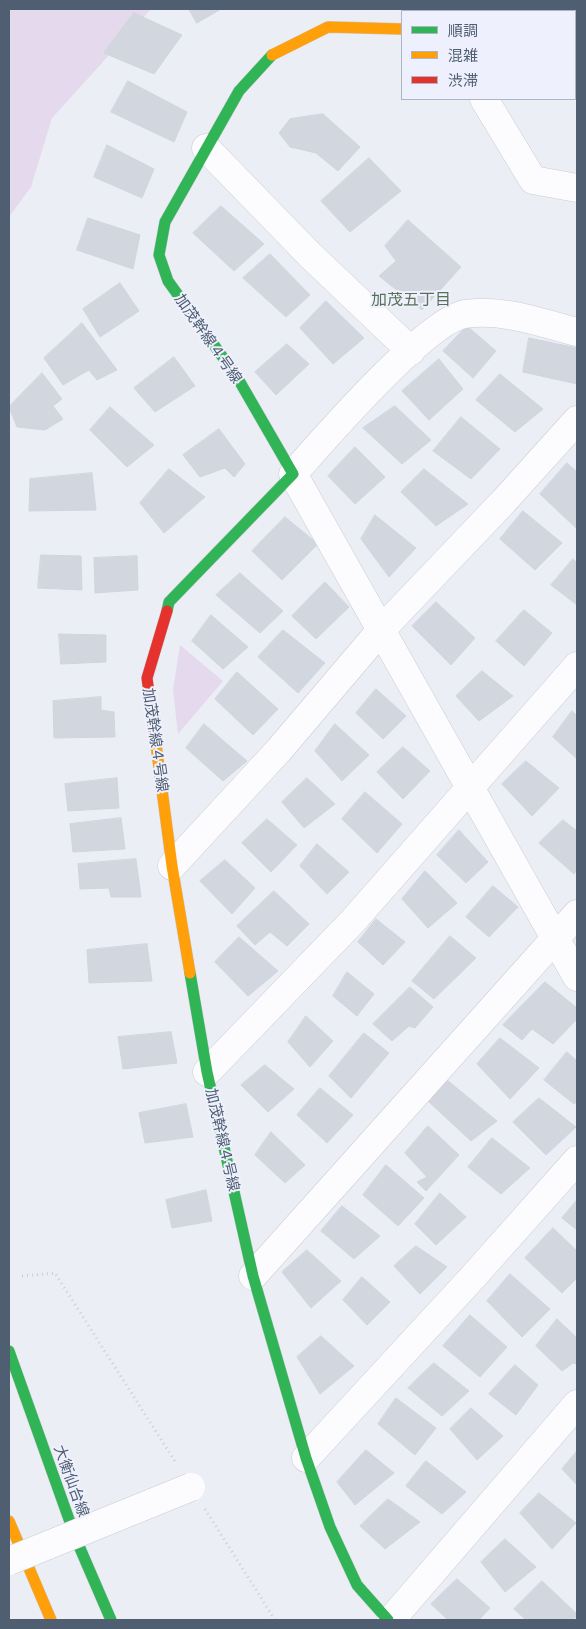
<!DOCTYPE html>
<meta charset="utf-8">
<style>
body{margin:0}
#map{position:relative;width:586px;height:1629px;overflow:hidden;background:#eceef6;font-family:Raleway,"Noto Sans JP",sans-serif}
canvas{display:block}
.frame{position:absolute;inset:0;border:10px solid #4f5e70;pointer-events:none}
.legend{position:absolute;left:401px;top:10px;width:175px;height:90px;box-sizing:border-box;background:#eef1fd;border:1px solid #aeb6c5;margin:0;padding:6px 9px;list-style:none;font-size:15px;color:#4f5e70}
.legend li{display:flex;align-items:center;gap:10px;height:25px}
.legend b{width:25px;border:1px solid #aeb6c5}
</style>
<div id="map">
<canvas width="586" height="1629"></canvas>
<div class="frame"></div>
<ul class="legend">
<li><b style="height:6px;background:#30b455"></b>順調</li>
<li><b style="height:6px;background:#ff9f0a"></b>混雑</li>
<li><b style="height:6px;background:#e5322d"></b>渋滞</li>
</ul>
</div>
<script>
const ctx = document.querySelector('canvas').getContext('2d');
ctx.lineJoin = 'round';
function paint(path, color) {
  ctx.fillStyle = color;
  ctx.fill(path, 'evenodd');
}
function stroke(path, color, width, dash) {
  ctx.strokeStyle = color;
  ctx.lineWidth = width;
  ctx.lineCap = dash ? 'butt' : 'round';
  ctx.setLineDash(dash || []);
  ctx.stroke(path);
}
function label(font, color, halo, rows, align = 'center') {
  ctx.font = font + ' Raleway,"Noto Sans JP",sans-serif';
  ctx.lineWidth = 4;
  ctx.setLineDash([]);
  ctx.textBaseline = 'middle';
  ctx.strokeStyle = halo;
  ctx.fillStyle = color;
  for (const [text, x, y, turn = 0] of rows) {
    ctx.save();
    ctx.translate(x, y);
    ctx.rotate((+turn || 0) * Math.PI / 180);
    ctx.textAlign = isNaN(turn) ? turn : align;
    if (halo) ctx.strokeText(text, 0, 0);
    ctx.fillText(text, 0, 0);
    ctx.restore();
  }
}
paint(new Path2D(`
 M9,9h142l-99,109 -21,69 -22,30z
 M180,645l43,36 -45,53 -5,-44z`), '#e5d9ed');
const building = new Path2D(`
 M189,9h32l-24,14z
 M524,9h25l2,2h-31z
 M134,13l48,22 -28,39 -50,-21z
 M577,62v32l-2,-4v-26z
 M128,81l59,31 -13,30 -63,-30z
 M323,114l37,33 -22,24 -22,-18 -26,-6 -11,-14 11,-14z
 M107,145l47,24 -12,29 -48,-21z
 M369,158l32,33 -51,41 -29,-31z
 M221,206l43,38 -30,27 -41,-38z
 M88,218l52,17 -7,34 -56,-19z
 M408,220l53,47 -39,43 -43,-34 17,-15 -11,-15z
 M270,254l40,41 -24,22 -43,-39z
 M120,283l19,28 -39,26 -17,-28z
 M326,301l38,37 -31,26 -33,-36z
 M82,323l35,47 -20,10 -8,-10 -26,15 -19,-27z
 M467,326l29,25 -23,27 -30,-27z
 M529,338l48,10v36l-54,-12z
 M287,344l22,20 -33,31 -21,-23z
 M174,357l21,29 -40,26 -21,-24z
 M439,359l24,30 -34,31 -27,-29z
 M42,373l20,26 -9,7 10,13 -18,11 -28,-3 -8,-20z
 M500,374l43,35 -28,23 -39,-32z
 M395,406l36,34 -29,24 -39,-36z
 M110,407l44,38 -27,22 -37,-37z
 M461,417l39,32 -29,30 -38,-28z
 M219,429l26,35 -11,13 -9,-9 -25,9 -17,-22z
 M355,447l30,30 -30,27 -27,-28z
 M567,463l10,9v57l-37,-35z
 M169,469l36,28 -41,36 -24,-30z
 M424,469l44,35 -32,22 -35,-34z
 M92,473l4,37 -67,1 1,-32z
 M523,511l39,32 -27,27 -35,-31z
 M375,515l41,33 -27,29 -28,-38z
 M285,517l33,27 -36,36 -30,-29z
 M41,555l40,1 1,34 -44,-2z
 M137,556l1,34 -43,3 -1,-35z
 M573,559l4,4v42l-26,-20z
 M240,573l43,38 -23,22 -44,-38z
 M325,582l24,25 -33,32 -24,-23z
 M436,602l39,36 -24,27 -39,-39z
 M524,610l28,23 -28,33 -28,-25z
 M211,615l37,32 -25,22 -31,-28z
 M283,630l42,33 -27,30 -40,-36z
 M59,634l47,1v27l-45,2z
 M482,671l31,25 -34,25 -23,-25z
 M237,672l41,37 -25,26 -38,-36z
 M376,689l30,27 -23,23 -27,-26z
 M101,697v13l13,2 1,25 -61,1 -1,-37z
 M572,711l5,5v43l-24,-22z
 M204,724l43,37 -24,20 -37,-33z
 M335,724l34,31 -27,26 -27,-30z
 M403,747l27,24 -27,28 -26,-27z
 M526,761l33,27 -27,28 -30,-32z
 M117,778l2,30 -51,3 -3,-27z
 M307,778l28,26 -31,24 -22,-26z
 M365,792l37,32 -25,29 -35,-34z
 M121,818l4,31 -52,3 -3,-28z
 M267,819l30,26 -26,27 -29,-29z
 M563,820l14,11v39l-3,4 -35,-31z
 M459,830l29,32 -22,21 -29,-28z
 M317,844l32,28 -22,22 -27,-28z
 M136,859l5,38h-30l-2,-9 -29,1 -2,-25z
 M225,860l30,28 -23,26 -32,-33z
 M425,871l32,32 -29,25 -26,-29z
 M493,886l25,21 -29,30 -23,-20z
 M274,891l35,33 -22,22 -17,-14 -15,13 -18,-19z
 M376,919l29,23 -22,23 -25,-23z
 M450,936l26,22 -42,41 -22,-18z
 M239,937l39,34 -30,25 -33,-34z
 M147,944l5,37 -63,2 -2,-33z
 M347,972l27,22 -17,22 -24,-20z
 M545,982l32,26v11l-24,25 -21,-15 -10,11 -19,-15z
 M410,987l23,20 -18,21 -6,-2 -17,15 -19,-17z
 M306,1016l27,25 -23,26 -22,-25z
 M171,1032l6,31 -54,6 -5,-32z
 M364,1033l25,20 -38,45 -22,-22z
 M500,1038l39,30 -29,31 -33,-35z
 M567,1052l10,9v40l-3,3 -30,-24z
 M265,1065l29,24 -26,23 -27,-27z
 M447,1080l50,41 -26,20 -43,-40z
 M320,1088l33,27 -26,28 -30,-28z
 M539,1098l37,29 -30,28 -33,-33z
 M186,1104l7,33 -48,6 -6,-30z
 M428,1126l31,29 -33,36 -9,-9 10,-5 -22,-24z
 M271,1132l34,33 -20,18 -30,-28z
 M492,1138l38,30 -29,26 -33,-27z
 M386,1165l38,33 -26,28 -35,-31z
 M206,1190l6,31 -40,7 -6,-28z
 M440,1193l26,24 -30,28 -21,-21z
 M577,1200v30l-15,-12z
 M342,1206l38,30 -26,23 -33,-28z
 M553,1228l24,23v27l-15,15 -37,-35z
 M416,1246l31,21 -27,27 -26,-28z
 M307,1250l34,31 -30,27 -29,-36z
 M510,1274l40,35 -28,28 -35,-36z
 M362,1277l28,25 -23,23 -24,-25z
 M470,1315l37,32 -27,30 -37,-31z
 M557,1319l20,19v26l-4,-1 -11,8 -26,-25z
 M321,1336l33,30 -34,28 -23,-37z
 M434,1363l35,28 -27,25 -34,-28z
 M515,1365l23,20 -22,30 -27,-21z
 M396,1398l40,30 -21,27 -37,-31z
 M471,1408l32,28 -26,24 -27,-31z
 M366,1450l28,23 -39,32 -18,-23z
 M577,1451v34l-15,-16z
 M426,1461l40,31 -24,22 -36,-28z
 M539,1493l37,30 -24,26 -32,-36z
 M388,1499l32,23 -35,27 -25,-23z
 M505,1539l31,28 -31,25 -24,-30z
 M457,1579l33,29 -11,12h-31l-17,-16z
 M542,1581l35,33v2l-4,4h-47l-12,-11z`);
paint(building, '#d2d6df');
stroke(building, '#cfd5de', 1);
const street = new Path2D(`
 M484,99l49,81 44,8
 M206,148l104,107 101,96
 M577,332c-35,-9 -76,-24 -112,-18 -39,7 -142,126 -172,160l284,503
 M172,866l107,-116 102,-120 123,-129 73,-81
 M207,1072l145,-150 225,-256
 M253,1276l324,-362
 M306,1458l166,-180 105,-118
 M391,1620l186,-216`);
const fast = new Path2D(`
 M167,611l2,-9 124,-128 -56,-97 -69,-96 -9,-26 6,-33 74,-131 33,-36
 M190,973l17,99 46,204 53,182 24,69 27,58 31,35
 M9,1351l67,188 35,81`);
const slow = new Path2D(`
 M272,55l56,-28 74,2
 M155,737l17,129 18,107
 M9,1521l42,99`);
const jam = new Path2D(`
 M155,737l-8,-59 20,-67`);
stroke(street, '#c9ccd4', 29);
stroke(fast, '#c9ccd4', 12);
stroke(slow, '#c9ccd4', 12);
stroke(jam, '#c9ccd4', 12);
stroke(new Path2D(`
 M22,1276l33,-3 121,190
 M205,1509l70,111`), '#c9ced3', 3, [1, 4]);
stroke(street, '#fcfcfe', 28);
stroke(fast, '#30b455', 11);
stroke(slow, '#ff9f0a', 11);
stroke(jam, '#e5322d', 11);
const streetBridge = new Path2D(`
 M9,1561l182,-74`);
stroke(streetBridge, '#c9ccd4', 29, []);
stroke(streetBridge, '#fcfcfe', 28);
label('15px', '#4f5e70', '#eef1fd', [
 ["加茂幹線４号線",208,339,55],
 ["加茂幹線４号線",155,740,82],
 ["加茂幹線４号線",222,1140,77],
 ["大衡仙台線",71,1481,70]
]);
label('16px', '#597255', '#eef1fd', [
 ["加茂五丁目",411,300]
]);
</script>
